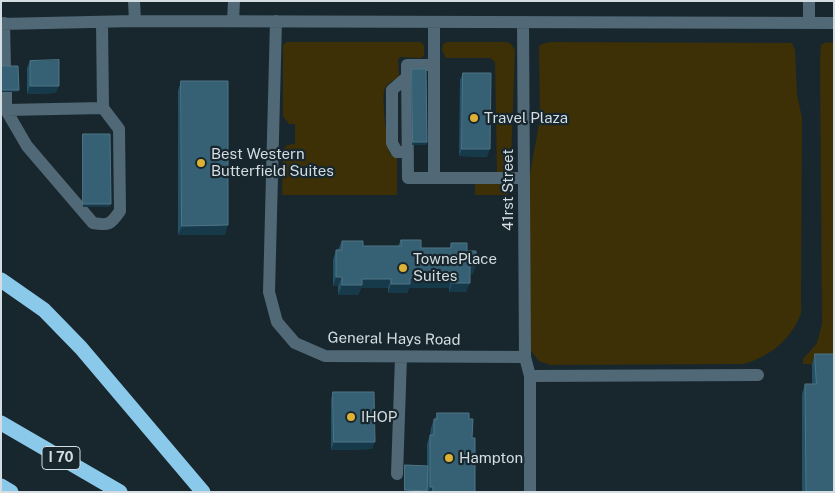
<!DOCTYPE html>
<style>
body{margin:0}
#map{position:relative;width:835px;height:493px;overflow:hidden;background:#18272e;font-family:"Public Sans",sans-serif}
canvas{display:block}
.frame{position:absolute;inset:0;border:2px solid #d4dde2;pointer-events:none}
</style>
<div id="map">
<canvas width="835" height="493"></canvas>
<div class="frame"></div>
</div>
<script>
const ctx = document.querySelector('canvas').getContext('2d');
ctx.lineJoin = 'round';
function paint(path, color) {
  ctx.fillStyle = color;
  ctx.fill(path, 'evenodd');
}
function stroke(path, color, width, dash) {
  ctx.strokeStyle = color;
  ctx.lineWidth = width;
  ctx.lineCap = dash ? 'butt' : 'round';
  ctx.setLineDash(dash || []);
  ctx.stroke(path);
}
function label(font, color, halo, rows, align = 'center') {
  ctx.font = font + ' "Public Sans",sans-serif';
  ctx.lineWidth = 4.5;
  ctx.setLineDash([]);
  ctx.textBaseline = 'middle';
  ctx.strokeStyle = halo;
  ctx.fillStyle = color;
  for (const [text, x, y, turn = 0] of rows) {
    ctx.save();
    ctx.translate(x, y);
    ctx.rotate((+turn || 0) * Math.PI / 180);
    ctx.textAlign = isNaN(turn) ? turn : align;
    if (halo) ctx.strokeText(text, 0, 0);
    ctx.fillText(text, 0, 0);
    ctx.restore();
  }
}
paint(new Path2D(`
 M287,42h134l3,4v9l-3,3 -20,-1 -3,2 1,18c-6,3 -13,7 -15,14 -2,9 3,53 6,63l7,4v37h-115l1,-45 4,-5 8,-1v-20h-6l-6,-8v-71z
 M447,42h60l4,2 4,6 -4,111 -1,6 -8,7 -5,-2 -2,-110 -5,-4h-44l-4,-8 1,-6z
 M551,42l241,1 3,7 2,44 5,24 -1,182c0,5 1,12 -1,16 -10,25 -32,41 -56,48l-194,1 -11,-4 -8,-10 -4,-160 13,-73 -1,-72 3,-2z
 M834,42v323l-31,-1v-5l14,-16 5,-19 -2,-265 1,-14 3,-2z
 M478,182h23l7,6v7h-33v-10z`), '#3d2f06');
stroke(new Path2D(`
 M134,1l1,20
 M809,1v22
 M233,21l1,-20
 M276,21l-7,271 8,30 18,21 30,13 200,1
 M434,22v156h90
 M523,22l2,335 5,19
 M4,23l1,46
 M1,24l134,-3 699,2
 M434,65h-27l1,113h26
 M407,77l-15,13v53l5,9h11
 M6,92v18l21,36 66,77c16,3 18,1 27,-12l-1,-82 -16,-21 -1,-86
 M6,110l97,-2
 M397,474l4,-117
 M530,492v-116l228,-1`), '#516976', 12);
stroke(new Path2D(`
 M1,280l43,30 37,38 122,144
 M1,423l119,69
 M1,486l10,6`), '#8ac9ea', 15);
paint(new Path2D(`
 M30,61l26,32 -29,1v-26z
 M412,69l15,73 -1,3h-14l-1,-73z
 M463,73l24,84 -28,-1 1,-76z
 M181,81l44,154h-47v-144z
 M83,134l27,73h-27l-1,-70z
 M401,240l20,8h29l1,-5 16,8 6,23h-3l-4,18h-17v-4h-40l-2,5h-19v-5h-27l-3,7h-20v-9h-5v-26l3,-10h2l4,-9 21,5h35z
 M815,354l19,138h-32v-98l3,-10h7v-20z
 M333,392l39,57 -41,1v-51z
 M437,413l32,6 3,19 3,54h-71v-24l1,-3 22,1v-22l3,-9 1,-7 3,-9h1z`), '#235266');
paint(new Path2D(`
 M30,86h29l-3,7 -29,1z
 M1,90h18l-1,2h-17z
 M413,142h14l-1,3h-14z
 M462,149h28l-3,8 -28,-1z
 M83,204h28l-1,3h-27z
 M228,225l-3,10h-47l4,-9z
 M470,265h6l-3,9h-7z
 M336,277h6l-4,9h-5z
 M410,278h42l-3,10h-40l-2,5h-19l3,-9z
 M362,279h29l-3,9h-27l-3,7h-20l4,-10z
 M452,283h18l-4,9h-17z
 M334,442h41l-3,7 -41,1z
 M430,487h3l-2,5h-3z
 M405,490l22,1v1h-23z`), '#173a4a');
const building = new Path2D(`
 M59,60v26h-29v-25z
 M1,66h17l1,24h-18z
 M412,69h14l1,73h-14z
 M463,73h28l-1,76h-28z
 M181,81h47v144l-46,1z
 M83,134h27l1,70h-28z
 M401,240h20v8h30v-5h16v8h9v14h-6v18h-18v-5h-42v6h-19v-5h-29v6h-20v-8h-6v-27h6v-9h21v5h38z
 M815,354h19v138h-28l-1,-108h11z
 M333,392h41l1,50h-41z
 M437,413h32v6h4l-1,19h3v54h-42v-5h-3v-52h4v-16h3z
 M405,465l23,1 -1,25 -22,-1z`);
paint(building, '#366074');
stroke(building, '#4f7485', 1);
for (const [x, y, r, color] of [
 [474,118,5,"#ddb133"],
 [201,163,5,"#ddb133"],
 [403,268,5,"#ddb133"],
 [351,417,5,"#ddb133"],
 [449,458,5,"#ddb133"]
]) {
  const dot = new Path2D();
  dot.arc(x, y, r, 0, 2 * Math.PI);
  ctx.fillStyle = color;
  ctx.fill(dot);
  stroke(dot, '#18272e', 2);
}
for (const [x, y, w] of [
 [61,458,38]
]) {
  const box = new Path2D();
  box.roundRect(x - w / 2, y - 11.5, w, 23, 4);
  ctx.fillStyle = '#18272e';
  ctx.fill(box);
  stroke(box, '#d4dde2', 1);
}
label('bold 14px', '#d4dde2', null, [
 ["I 70",61,458]
]);
label('15px', '#d4dde2', '#18272e', [
 ["Travel Plaza",484,118],
 ["Best Western",211,154],
 ["Butterfield Suites",211,171],
 ["TownePlace",413,259],
 ["Suites",413,276],
 ["IHOP",361,417],
 ["Hampton",459,458]
], 'left');
label('15px', '#d4dde2', '#18272e', [
 ["41rst Street",508,190,-90],
 ["General Hays Road",394,339,1]
]);
</script>
